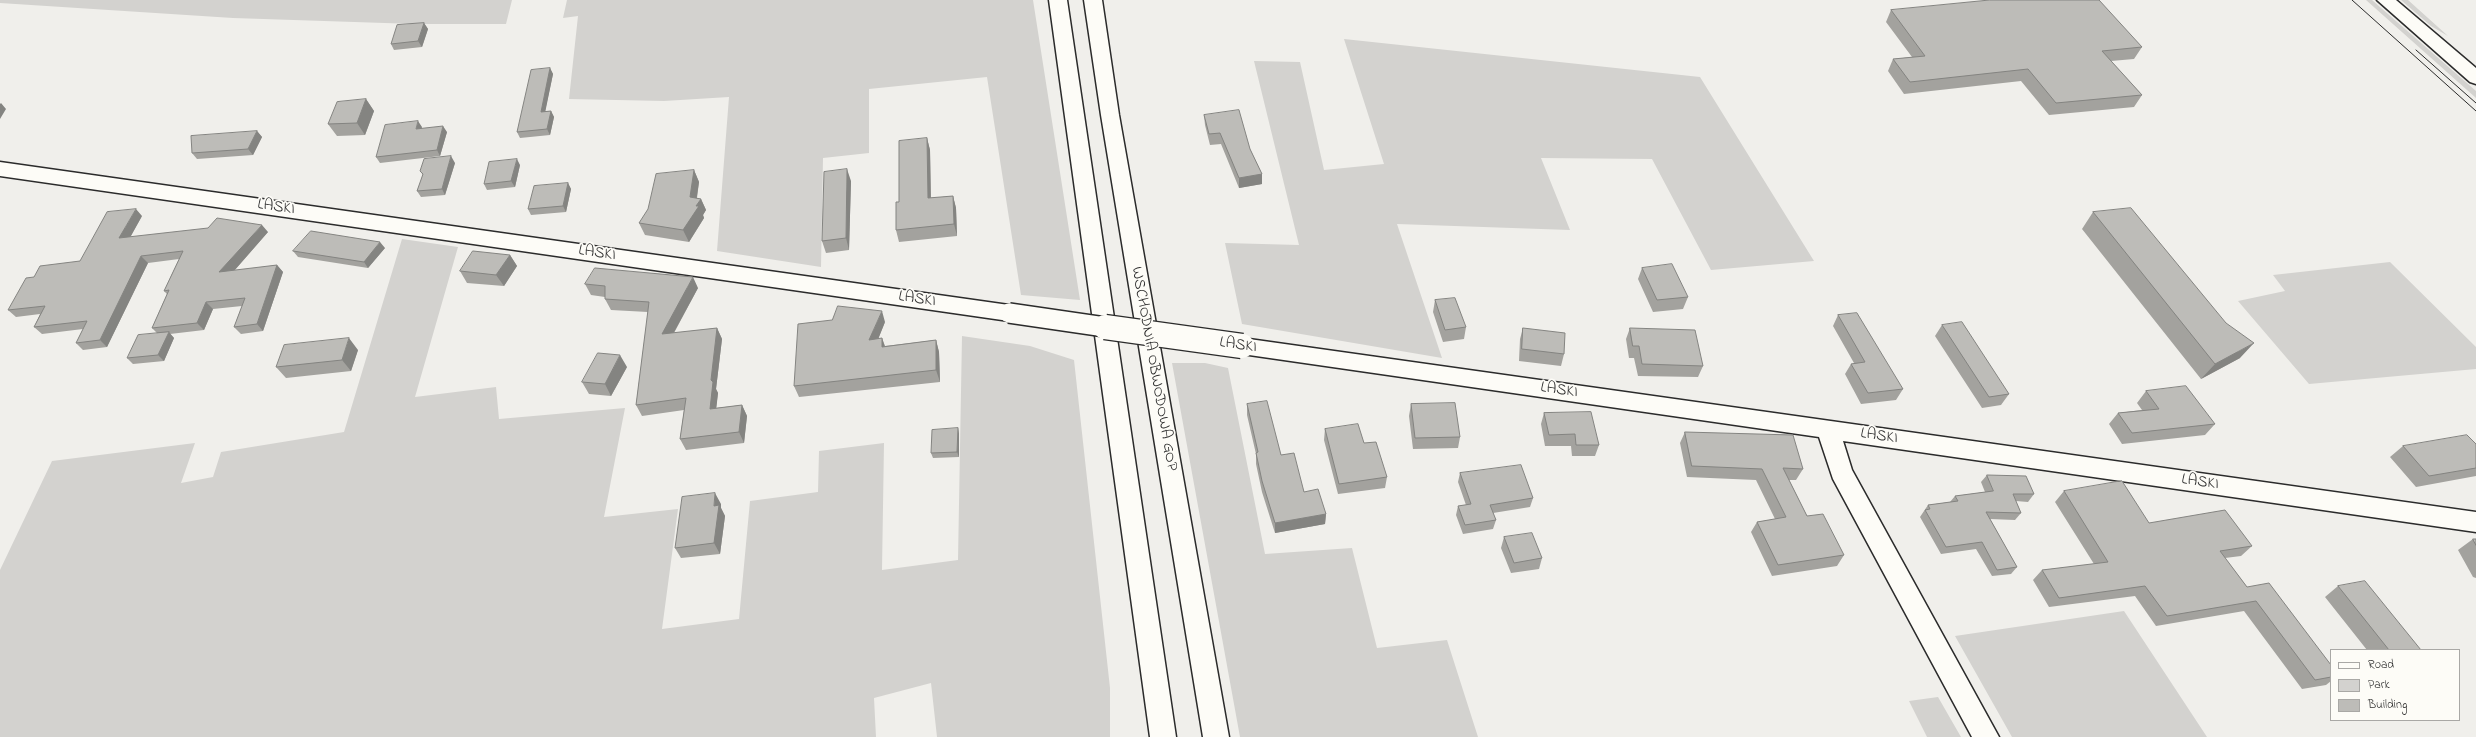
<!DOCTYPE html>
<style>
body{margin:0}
#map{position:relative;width:2476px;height:737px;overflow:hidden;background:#f0efeb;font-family:"Indie Flower",sans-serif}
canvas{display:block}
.legend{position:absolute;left:2330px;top:649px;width:130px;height:72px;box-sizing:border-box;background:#fdfcf7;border:1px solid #a9a8a5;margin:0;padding:5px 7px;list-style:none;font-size:12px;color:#2b2b2b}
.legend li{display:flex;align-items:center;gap:8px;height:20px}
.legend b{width:20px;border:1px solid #a9a8a5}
</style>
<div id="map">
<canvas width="2476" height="737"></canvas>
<ul class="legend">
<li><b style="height:5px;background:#fdfcf7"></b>Road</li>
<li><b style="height:11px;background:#d3d2cf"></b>Park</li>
<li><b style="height:11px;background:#bdbcb8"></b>Building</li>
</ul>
</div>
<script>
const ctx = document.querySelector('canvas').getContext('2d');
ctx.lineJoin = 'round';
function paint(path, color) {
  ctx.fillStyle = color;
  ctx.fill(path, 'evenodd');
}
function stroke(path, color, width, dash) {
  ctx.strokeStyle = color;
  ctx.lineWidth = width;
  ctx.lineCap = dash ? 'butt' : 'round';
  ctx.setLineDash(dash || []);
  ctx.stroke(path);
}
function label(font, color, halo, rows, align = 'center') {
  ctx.font = font + ' "Indie Flower",sans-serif';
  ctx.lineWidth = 3.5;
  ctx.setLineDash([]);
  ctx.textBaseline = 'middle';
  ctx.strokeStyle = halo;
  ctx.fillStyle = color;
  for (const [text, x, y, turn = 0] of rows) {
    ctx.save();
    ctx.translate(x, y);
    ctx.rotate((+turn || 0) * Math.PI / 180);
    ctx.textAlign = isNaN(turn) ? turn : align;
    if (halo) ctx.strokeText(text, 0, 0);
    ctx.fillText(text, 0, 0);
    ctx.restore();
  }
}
paint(new Path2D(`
 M0,0h512l-6,24h-91l-182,-6 -233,-15z
 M567,0h466l47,300 -59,-5 -34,-218 -118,12v64l-46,5 -2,109 -104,-16 12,-154 -65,4 -95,-2 9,-83 -15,2z
 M2366,0h6l104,91v7z
 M2401,0h7l40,36 -17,-10z
 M1344,39l356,38 114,184 -103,9 -59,-111 -111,-1 29,72 -173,-6 45,134 -200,-34 -17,-81 74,2 -45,-184 46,1 24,108 60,-6z
 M402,239l56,8 -43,150 81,-10 3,32 126,-11 -21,109 74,-8 -16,120 77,-10 11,-118 68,-9 1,-41 65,-8 -2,127 76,-10 4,-224 68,10 44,14 36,328v49h-173l-6,-54 -57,15 2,39h-876v-167l52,-109 143,-18 -14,40 32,-6 8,-25 123,-20z
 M2390,262l86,85v22l-167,15 -71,-83 47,-10 -12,-16z
 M1172,363h33l23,5 37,186 87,-6 25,100 70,-8 31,97h-238z
 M2124,611l83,126h-195l-57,-101z
 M1938,697l23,40h-34l-18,-36z`), '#d3d2cf');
const minor = new Path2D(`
 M2377,0h19l80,68v16l-6,-2z
 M0,162l1009,143 8,2 3,6 -3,6 -8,2 -1009,-145z
 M1242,338l1234,174v20l-633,-91 9,29 147,267h-27l-139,-258 -14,-42 -577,-83 -8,-2 -3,-6 3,-6z`);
const highway = new Path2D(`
 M1049,0h18l109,737h-26z
 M1084,0h18l17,115 110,622h-26l-102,-622z`);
stroke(minor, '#2b2b2b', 3);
stroke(highway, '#2b2b2b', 3);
paint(minor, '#fdfcf7');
paint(highway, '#fdfcf7');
stroke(new Path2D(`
 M2352,0l124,111
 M2416,50l60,53`), '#2b2b2b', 1);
const minorBridgeFar1 = new Path2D(`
 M1009,313l103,15`);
const minorBridge = new Path2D(`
 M1105,327l137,19`);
stroke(minorBridgeFar1, '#2b2b2b', 22, []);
stroke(minorBridge, '#2b2b2b', 27, []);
stroke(minorBridgeFar1, '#fdfcf7', 19);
stroke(minorBridge, '#fdfcf7', 24);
paint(new Path2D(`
 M1891,10l251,37 -8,12 -23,2 31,34 -8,12 -85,8 -28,-34 -117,13 -16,-23 5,-12 19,-2 -26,-35z
 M424,23l4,6 -6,18 -28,3 -3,-6z
 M550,68l3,6 -8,37h6l3,6 -4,18 -30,3 -3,-6z
 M366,99l8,12 -9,24 -28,1 -9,-12z
 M1204,115l46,34 12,25v10l-23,4 -18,-44 -11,1 -5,-20z
 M422,127v2l25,3 -7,24 -60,7 -4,-6z
 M257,131l5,6 -9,18 -56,4 -5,-6z
 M927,138l3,12 1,48 22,-2 3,12 1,28 -58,6 -3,-12 3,-28z
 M455,163l-10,32 -24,2 -4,-6 6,-16 -3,-4z
 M520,165l-5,22 -28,3 -3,-6z
 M694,170l5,12 -2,16 4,1 5,11 -3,5 1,3 -15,24 -44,-7 -6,-12z
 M851,181l-2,69 -23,3 -4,-12z
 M568,183l3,6 -5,23 -35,3 -3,-6z
 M2093,212l133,111 14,35 -39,21 -119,-150z
 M142,216l-12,21 138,-5 -34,39 43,-6 6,7 -20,59 -22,3 -7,-7 8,-21 -29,3 -9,21 -34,4 4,4 -10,23 -31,3 -6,-6 30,-25 -5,-5 15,-34 -3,-3 15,-32 -31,4 -41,84 -24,3 -7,-7 7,-14 -41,5 -8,-7 6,-13 -24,3 -8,-7 26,-33 46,-16z
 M385,248l-17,20 -70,-11 -5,-6z
 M510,255l7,11 -13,20 -37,-3 -7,-12z
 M1642,268l46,29 -5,12 -30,3 -15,-33z
 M585,284l113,4 -24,45 43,-5 5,11 -6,50 2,4 -2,15 26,-3 5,11 -3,27 -58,7 -6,-11 4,-29 -42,6 -6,-11 12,-93 -37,-2 -6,-11v-2l-14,-2z
 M1435,300l31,27 -2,12 -21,3 -10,-30z
 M1838,315l65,74 -7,11 -35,4 -16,-30 6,-10 3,-1 -21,-37z
 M885,322l-7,17 4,-1 3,8 51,-6 3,12 1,30 -141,15 -5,-11z
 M1942,325l67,69 -8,11 -19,3 -47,-72z
 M1523,328l41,26 -3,12 -42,-5 1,-22z
 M1630,328l73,38 -5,11 -60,-1 -4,-18h-5l-3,-19z
 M358,350l-7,21 -65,7 -10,-11z
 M627,367l-16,29 -22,-2 -7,-12z
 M2146,391l69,33 -10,11 -83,9 -13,-20 9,-11 24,-3 -5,-7z
 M1247,404l34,51 23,37 22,22 -1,10 -50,9 -13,-41 -6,-28v-10l-9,-39z
 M1411,404l49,33 -2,11 -45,1 -4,-33z
 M1544,413l55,32 -4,11h-23l-1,-10h-26l-4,-22z
 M958,428l1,6v23l-26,1 -2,-5z
 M1325,429l39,14 23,34 -2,11 -47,6 -14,-54z
 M1685,432l118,37 -7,11h-7l18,36 37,39 -7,11 -65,10 -21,-44 6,-10 18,-3 -19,-39 -69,-3 -7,-34z
 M2476,444v32l-60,11 -26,-30 13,-11z
 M1460,473l73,25 -3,9 -37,6 3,7 -3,9 -30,5 -7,-19 2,-9 8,-1 -8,-23z
 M1987,475l47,19 -6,8 -12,-1 5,12 -6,7 -25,-1 27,48 -6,7 -19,2 -16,-27 -35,5 -21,-37 8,-12 22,-3 5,-6 30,-4 -4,-10z
 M2064,491l85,32 103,23 -11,10 -16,2 22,29 84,78v16l-5,4 -24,4 -58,-78 -88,15 -21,-30 -86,11 -16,-27 9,-10 52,-6 -39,-62z
 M721,504v4l4,8 -5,38 -39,4 -6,-10z
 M1504,537l38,21 -3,11 -28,4 -10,-25z
 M2473,539h3v39l-3,-1 -15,-27z
 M2338,586l83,64h-54l-42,-53z`), '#a3a29e');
paint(new Path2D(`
 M424,23l4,6 -6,18 -4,-6z
 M550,68l3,6 -9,44 -3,-6z
 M366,99l8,12 -9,24 -8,-12z
 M1,103l5,6 -6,10v-15z
 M551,111l3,6 -4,18 -3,-6z
 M418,121l4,6 -3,8 -3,-6z
 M443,126l4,6 -7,24 -3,-6z
 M257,131l5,6 -9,18 -5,-6z
 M927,138l3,12 1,60 -3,-12z
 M451,156l4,7 -10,32 -3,-6z
 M517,159l3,6 -5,22 -4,-6z
 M847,169l4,12 -2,69 -3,-12z
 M694,170l5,12 -4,27 -5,-12z
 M1262,174v10l-23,4v-10z
 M568,183l3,6 -5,23 -3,-6z
 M953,196l3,12 1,28 -3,-12z
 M701,199l5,11 -3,5 1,3 -15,24 -6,-12 13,-24z
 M136,209l6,7 -16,29 -7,-7z
 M262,225l6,7 -42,48 -7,-8z
 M380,242l5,6 -17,20 -4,-6z
 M510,255l7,11 -13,20 -8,-11z
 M141,256l7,7 -41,84 -7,-7z
 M277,265l6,7 -20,59 -6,-7z
 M693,277l5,11 -31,57 -5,-11z
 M206,302l7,7 -9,21 -7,-7z
 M882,311l3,11 -12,30 -4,-12z
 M717,328l5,11 -6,50 2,4 -3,27 -5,-11 1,-29z
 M169,332l5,6 -10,23 -6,-6z
 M349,338l9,12 -7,21 -9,-11z
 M882,338l4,12 -4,-3z
 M936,340l3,12 1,30 -4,-12z
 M2254,343l-14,15 -39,21 14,-15z
 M620,355l7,12 -16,29 -6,-12z
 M742,405l5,11 -3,27 -5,-11z
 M958,428l1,6v23l-2,-5z
 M715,493l6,11v4l4,8 -5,38 -6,-11v-37z
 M1326,514l-1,10 -50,9v-10z`), '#848481');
const building = new Path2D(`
 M1990,0h109l43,47 -40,4 40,44 -86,8 -28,-34 -118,13 -17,-23 32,-3 -34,-46z
 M424,23l-6,18 -27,3 6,-19z
 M550,68l-9,44 10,-1 -4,18 -30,3 14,-62z
 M366,99l-9,24 -29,1 9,-22z
 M1239,110l11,39 12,25 -23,4 -19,-45 -11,1 -5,-19z
 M418,121l-2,8 27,-3 -6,24 -61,7 9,-32z
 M257,131l-9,18 -56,4 -1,-17z
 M927,138l1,60 25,-2 1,28 -58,6v-28h3v-61z
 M451,156l-9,33 -25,2 6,-17 -3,-3 4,-12z
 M517,159l-6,22 -27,3 5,-22z
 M847,169l-1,69 -24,3 2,-69z
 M694,170l-4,27 11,2 -5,7h3l-16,24 -44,-7 9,-14 8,-35z
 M568,183l-5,23 -35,3 6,-23z
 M2131,208l95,115 28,20 -39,21 -122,-152z
 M136,209l-17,29 89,-10 9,-10 45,7 -43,47 58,-7 -20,59 -23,3 11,-29 -39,4 -9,21 -45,5 17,-38 -5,1 19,-40 -42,5 -41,84 -24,3 11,-22 -53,6 11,-21 -37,4 18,-32 8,-1 6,-11 40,-5 27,-49z
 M311,231l69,11 -16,20 -71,-11z
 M473,251l37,4 -14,20 -36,-4z
 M1672,264l16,33 -31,3 -15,-32z
 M595,268l98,9 -31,57 55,-6 -6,52 2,2 -3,27 32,-4 -3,27 -59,7 6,-41 -50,7 13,-103 -44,-3v-13l-20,-2z
 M1455,298l11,29 -21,3 -10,-30z
 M838,306l44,5 -13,29 13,-2v9l54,-7v30l-142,16 4,-62 34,-4z
 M1857,313l46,76 -35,4 -17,-29 14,-2 -27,-47z
 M1962,322l47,72 -20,3 -47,-72z
 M1523,328l42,5 -1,21 -42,-5z
 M1630,328l65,2 8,36 -61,-2 -3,-18h-6z
 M169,332l-11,23 -31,3 11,-23z
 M349,338l-7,22 -66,7 8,-22z
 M598,353l22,2 -15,29 -23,-2z
 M2186,386l29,38 -83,9 -14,-20 41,-4 -13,-18z
 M1267,401l14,54 13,-2 10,39 14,-3 8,25 -51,9 -13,-42 -6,-28 2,-1 -11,-48z
 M1455,403l5,34 -45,1 -4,-34z
 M1591,412l8,33h-23l-1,-11 -26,1 -5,-22z
 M1358,424l6,19 12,-1 11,35 -48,7 -14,-55z
 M958,428l-1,24 -26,1 1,-23z
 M1685,432l108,3 10,34 -20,-1 24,48 16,-2 21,41 -66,10 -21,-43 29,-5 -24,-48 -70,-3z
 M2467,435l9,9v24l-47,8 -26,-30z
 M1521,465l12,33 -43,7 6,15 -31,5 -7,-19 13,-2 -11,-31z
 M1987,475l39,1 8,18h-21l8,19 -35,-1 31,55 -20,3 -15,-28 -36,5 -21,-37 5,-1 -2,-4 30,-4 -3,-5 38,-5z
 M2122,481l27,42 76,-13 27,36 -32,5 27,36 22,-4 62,82v12l-16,3 -59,-79 -89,15 -22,-30 -86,12 -17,-28 66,-8 -44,-71z
 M715,493l-1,13 5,-1 -5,38 -39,5 7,-51z
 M1532,533l10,25 -28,5 -10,-26z
 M2473,539h3v6z
 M2365,581l56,69h-32l-51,-64z`);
paint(building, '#bdbcb8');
stroke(building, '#848481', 1);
label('16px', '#2b2b2b', '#fdfcf7', [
 ["LASKI",276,208,8],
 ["LASKI",597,254,8],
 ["LASKI",917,300,8],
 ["LASKI",1238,346,8],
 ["WSCHODNIA OBWODOWA GOP",1153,369,80],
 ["LASKI",1559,391,8],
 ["LASKI",1879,437,8],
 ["LASKI",2200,483,8]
]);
</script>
